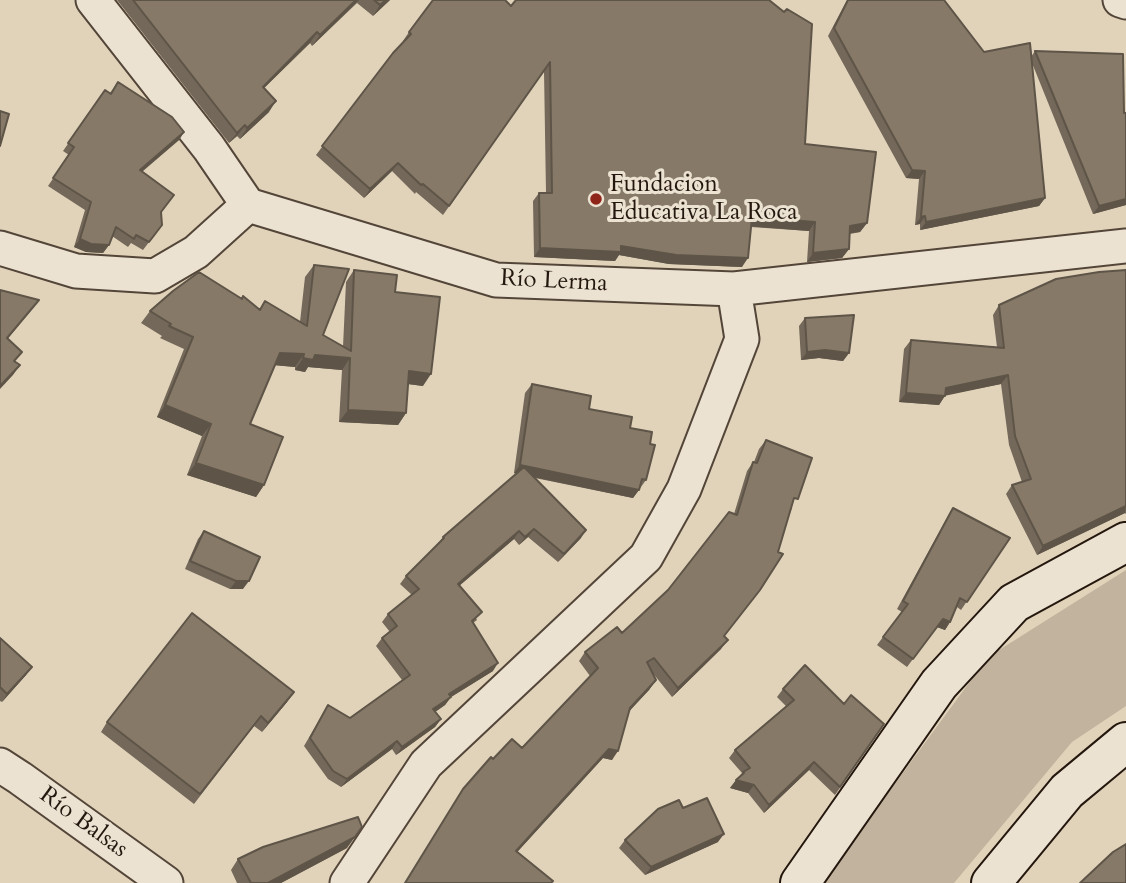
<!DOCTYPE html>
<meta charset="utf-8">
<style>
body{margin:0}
canvas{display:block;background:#e1d3ba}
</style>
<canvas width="1126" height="883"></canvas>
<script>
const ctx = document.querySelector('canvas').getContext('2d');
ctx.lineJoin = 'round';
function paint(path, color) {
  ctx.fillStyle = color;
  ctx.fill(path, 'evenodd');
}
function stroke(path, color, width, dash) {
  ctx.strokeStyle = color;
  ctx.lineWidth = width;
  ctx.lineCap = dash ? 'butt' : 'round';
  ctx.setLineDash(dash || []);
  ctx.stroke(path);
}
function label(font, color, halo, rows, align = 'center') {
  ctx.font = font + ' Cardo,serif';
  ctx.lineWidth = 6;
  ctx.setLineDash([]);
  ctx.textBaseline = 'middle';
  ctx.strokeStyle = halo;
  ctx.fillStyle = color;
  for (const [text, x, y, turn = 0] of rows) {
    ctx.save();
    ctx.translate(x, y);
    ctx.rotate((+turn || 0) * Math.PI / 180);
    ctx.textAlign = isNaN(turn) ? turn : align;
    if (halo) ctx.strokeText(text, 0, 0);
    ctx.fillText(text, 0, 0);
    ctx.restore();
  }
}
paint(new Path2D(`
 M1126,570v136l-54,36 -118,141h-132l166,-226z`), '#c1b39d');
const street = new Path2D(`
 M93,0l116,148 39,57 248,75 238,9 392,-43
 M1120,0l6,2
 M0,248l76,23 79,5 41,-24 52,-47
 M0,765l20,13 146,105
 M347,883l79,-119 220,-207 38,-68 58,-150 -8,-50`);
const secondary = new Path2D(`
 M800,883l139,-199 75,-81 112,-61
 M991,883l76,-92 59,-49`);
stroke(street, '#534639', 37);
stroke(secondary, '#24170e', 42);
stroke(street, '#ece2d2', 33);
stroke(secondary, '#ece2d2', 38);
paint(new Path2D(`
 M117,0h273l-17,16 -16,-13 -45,43 -2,-3 -46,45 5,24 -29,27 -3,-3 -8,7z
 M847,0h97l40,52 47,5 4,-6 89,62h2v92l-33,9 -61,-151 13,135 -6,8 -119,24v-6l-5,1 4,-46 -13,-1 -78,-142z
 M511,6l294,138 62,79 -7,9 -10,2 -1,15 -7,9 -35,4 2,-31 -58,-4 -9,40 -73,-3 -50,-9 -4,6 -81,-4 -1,-56 6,-8h7l-2,-122 -101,144 -27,-23 -1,2 -23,-23 -28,27 -48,-43 77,-102 11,-12h-1l6,-9z
 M118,82l66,50 -5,8 -37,32 19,40 1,13 -19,25 -12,-7 -3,4 -16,-11 -3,9 -6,8 -17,-1 -12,-5 11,-37 -37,-24 21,-31 -6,-4 42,-61 5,3z
 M314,265l9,70 20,12 3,-65 8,-12 41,22 28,94 -15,-2 -2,29 -8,12 -59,-3 3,-52 -34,-3 -3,5 -10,-2v-3l-20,-2 -25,59 14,61 -8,12 -69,-22 15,-39 -45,-19 27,-68 -24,-11 2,-2 -21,-13 9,-12 109,-1 6,-9 35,21 5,-45z
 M1126,270v244l-1,-1 -88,42 -31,-61 6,-9 10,-3 -13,-37 -8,-61 -56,11 -6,10 -40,-3 5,-53 7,-9 86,7 -4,-32 6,-10z
 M805,318l44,35 -6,8 -24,-3 -18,2 -2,-34z
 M532,384l57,25 41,19 20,16 -4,36 -13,18 -98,-20 46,60 -23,24 -30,-25 -9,8 -5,-6 -55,47 18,34 -4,3 20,48 -42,26 -6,8 -10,7 6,7 -6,8 -39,28 -4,-6 -51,38 -13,-8 -24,-33 24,-41 22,13 52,-38 -26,-34 6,-8 8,-6 -8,-10 6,-8 24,-19 -12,-11 6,-8 31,-31 6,-8 73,-63 -2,-1 11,-80z
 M766,440l26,68 -32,82 -36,46 -3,13 -49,48 -20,-25 4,8 -7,10 -20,21 -17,49 -9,-2 -86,94 34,31h-146l58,-94 30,-30 29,-11 68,-72 -11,-15 6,-9 37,-19 46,-43 66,-76 13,-43 6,-9h1l5,-13z
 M953,508l57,30 -49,72 -4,-3 -7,15 -5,8 -8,-3 -30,40 -30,-22 25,-33 -5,-3 51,-93z
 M204,531l39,58h-13l-45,-20 13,-30z
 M0,638l26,37 -24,27 -2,-1z
 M783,689l61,15 40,20 -49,71 -26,-25 -45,43 -16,-20 -18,-5 12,-15 -13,-15 6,-8 51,-44 -9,-9z
 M287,702l-25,30 -8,-6 -60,78 -93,-72 6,-10z
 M625,840l93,2 -73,33 -26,-27z
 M347,848l-66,35h-44l-6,-13 7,-11z`), '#736859');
paint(new Path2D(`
 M356,0h3l-47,46 8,-11z
 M386,0h4l-17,16 7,-11z
 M317,32l-7,11 -55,54 8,-10z
 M276,101l-7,11 -29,27 7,-11z
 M245,125l-8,11 -8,7 8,-10z
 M184,132l-5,8 -45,38 6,-8z
 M398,163l-6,8 -28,27 6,-9z
 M912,170l13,1 -6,8 -13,-1z
 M1045,198l-6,8 -119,24 6,-8z
 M1126,199v6l-33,9 6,-8z
 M925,216l-5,8 -5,1 6,-8z
 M752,217l63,5 -6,9 -63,-5z
 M867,223l-7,9 -16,2 6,-8z
 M80,239l29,6 -6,8 -17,-1 -12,-5z
 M621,246l127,12 -6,9 -73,-3 -50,-9 -4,6 -81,-4 6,-9z
 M849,249l-7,9 -35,4 6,-9z
 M39,300l-7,9 -32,39 7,-10z
 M825,350l24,3 -6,8 -24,-3 -18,2 6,-8z
 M280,353l24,1 -9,13 -23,-2z
 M315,355l35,3 -8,12 -34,-3 -3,5 -10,-2 8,-12z
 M20,365l-7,10 -13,14v-3z
 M409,371l22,3 -8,12 -23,-3z
 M1008,375l-7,9 -57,12h1l-6,9 -40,-3 7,-9 40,-5z
 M165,405l46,19 -9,12 -45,-19z
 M348,410l58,3 -8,12 -59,-3z
 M196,463l68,22 -8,12 -69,-22z
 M520,465l119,25 -6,8 -119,-25z
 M1126,506l-1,7 -88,42 6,-9z
 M534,529l-6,8 -9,8 6,-8z
 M586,530l-5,8 -23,24 6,-8z
 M519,531l-5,8 -62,53 6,-8z
 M236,581h13l-6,8h-13z
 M943,619l7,3 -5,8 -8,-3 -30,40z
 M728,640l-7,9 -49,48 6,-9z
 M498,663l-5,8 -50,31 6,-8z
 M32,667l-6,8 -24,27 5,-8z
 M656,680l-7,10 -25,27 6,-9z
 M294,692l-7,10 -25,30 6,-9z
 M451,697l-6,8 -17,12 5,-8z
 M441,719l-6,8 -39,28 6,-8z
 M397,741l-5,8 -51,38 6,-8z
 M609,749l9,2 -6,9 -9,-2 -93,102 6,-9z
 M814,762l-5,8 -45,43 5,-8z
 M736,780l18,5 -6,8 -18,-5z
 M724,834l-6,8 -73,33 6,-8z
 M355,837l-8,11 -66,35h-13z`), '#5e5548');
const building = new Path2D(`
 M133,0h223l-36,35 -3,-3 -54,55 13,14 -29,27 -2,-3 -8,8z
 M374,0h12l-6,5z
 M433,0h72l6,6 5,-6h253l15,12 3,-3 25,15 -7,120 71,8 -9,71 -17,3 -1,23 -36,4 2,-31 -63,-5 -4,41 -72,-3 -55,-9v6l-81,-4 -1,-55h13l-2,-131 -101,144 -26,-22 -2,1 -23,-22 -28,26 -48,-43 71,-93 18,-19 -2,-2z
 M848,0h96l40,52 46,-9 15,155 -119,24 -1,-6 -4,1 4,-46 -13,-1 -78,-142z
 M1035,51l88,3 1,59h2v86l-27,7z
 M118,82l54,35 12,15 -44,38 34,25 -13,17 1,13 -13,17 -13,-7 -2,4 -18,-12 -7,18 -18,-1 -11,-5 11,-37 -38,-24 21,-31 -6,-4 37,-53 6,4z
 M0,111l9,3 -9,32z
 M314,265l35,4 -26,66 28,16 3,-81 43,5 -2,17 45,5 -9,77 -22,-3 -3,42 -58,-3 2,-52 -35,-3 -2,5 -10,-2 1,-4 -24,-1 -30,71 33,13 -19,48 -68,-22 15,-39 -46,-19 28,-68 -24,-11 2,-2 -21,-13 23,-20 26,-19 43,27 1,-3 17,14 5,-9 42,25z
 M1126,270v236l-83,40 -31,-61 19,-6 -16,-43 -7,-61 -62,13 -1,8 -39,-3 5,-53 93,8 -5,-43 57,-26 43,-7z
 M0,290l39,10 -32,38 15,14 -8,9 6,4 -20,21z
 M854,315l-5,38 -24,-3 -18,2 -2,-34z
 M532,384l59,12 -2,13 43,8 -2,11 22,4 -2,12 5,1 -9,35 -4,-1 -3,11 -119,-25z
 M766,440l46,18 -14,41 -4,-1 -16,54 5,2 -23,36 -36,46 4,4 -50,48 -24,-30 -7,4 9,18 -26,28 -12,43 -9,-2 -93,102 37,30 -2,2h-146l58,-94 28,-32 2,2 19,-20 10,9 76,-80 -13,-16 32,-25 5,6 46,-43 61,-78 8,3 16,-53 4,1z
 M524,467l62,63 -22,24 -30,-25 -9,8 -6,-6 -61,53 24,28 -10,9 26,42 -49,31 2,3 -18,12 8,10 -39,28 -5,-6 -50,38 -14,-8 -23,-33 18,-33 22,13 60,-43 -28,-37 15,-12 -9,-12 31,-25 -13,-13 38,-38 -1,-1z
 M953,508l57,30 -43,64 -7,-4 -10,24 -7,-3 -30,40 -30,-22 25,-33 -5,-3z
 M204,531l56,26 -11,24h-13l-46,-20z
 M192,613l102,79 -26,31 -7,-7 -61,78 -93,-72z
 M0,638l32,29 -25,27 -7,-7z
 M805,665l39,39 7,-9 33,29 -44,63 -26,-25 -45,43 -15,-20 -18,-5 8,-7 -1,-1 7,-4 -15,-18 59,-50 -11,-11z
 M707,798l17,36 -73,33 -26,-27 33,-31 21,-9 4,8z
 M358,817l4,10 -7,10 -87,46h-17l-13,-24 25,-12z
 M1126,844v39h-46l33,-31z`);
paint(building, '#867967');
stroke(building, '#5e5548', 2);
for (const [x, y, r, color] of [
 [596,199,7,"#8f2418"]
]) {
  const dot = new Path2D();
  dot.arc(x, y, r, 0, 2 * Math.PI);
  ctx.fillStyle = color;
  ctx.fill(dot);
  stroke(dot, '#ece2d2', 2.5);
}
label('24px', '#24170e', '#ece2d2', [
 ["Fundacion",610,185],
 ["Educativa La Roca",610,213]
], 'left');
label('24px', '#24170e', '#ece2d2', [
 ["Río Lerma",554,282,3],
 ["Río Balsas",83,823,36]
]);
</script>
